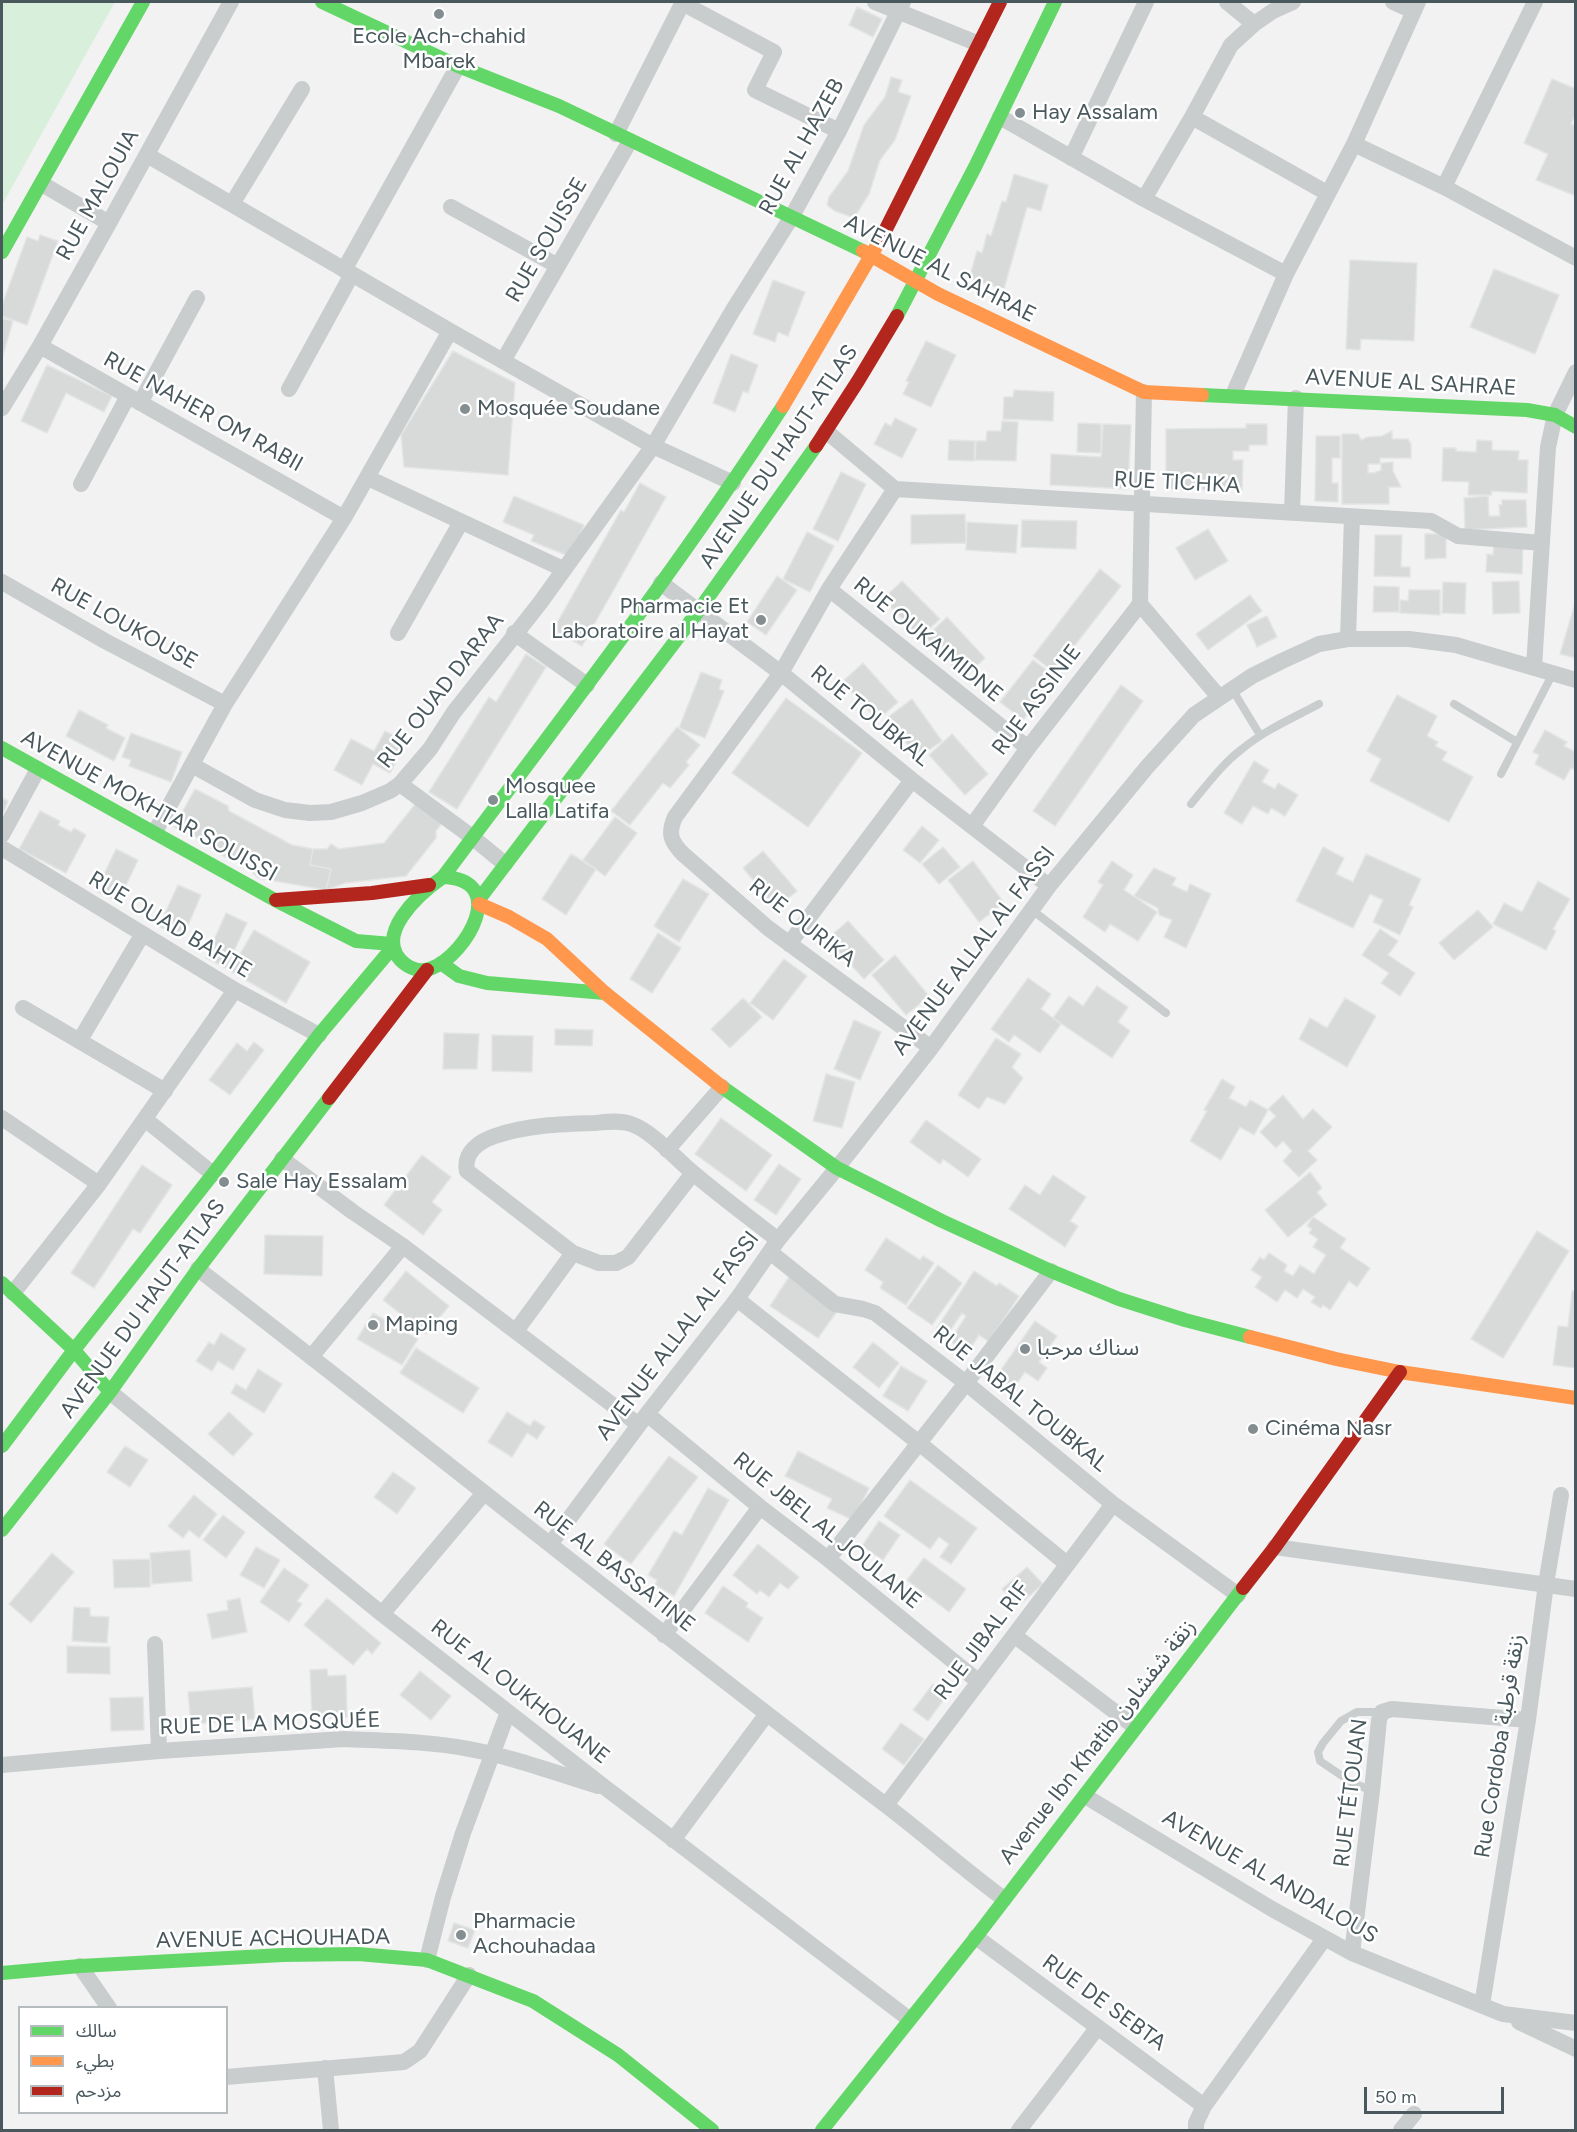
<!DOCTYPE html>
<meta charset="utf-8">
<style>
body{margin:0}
#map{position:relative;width:1577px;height:2132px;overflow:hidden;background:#f2f2f2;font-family:Figtree,"Noto Sans Arabic",sans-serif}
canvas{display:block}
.frame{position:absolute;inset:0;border:3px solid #49585d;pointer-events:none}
.legend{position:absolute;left:18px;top:2006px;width:210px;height:108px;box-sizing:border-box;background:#fff;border:2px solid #b6bcbe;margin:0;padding:8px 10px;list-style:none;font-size:18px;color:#49585d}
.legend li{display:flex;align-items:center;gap:12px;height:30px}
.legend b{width:30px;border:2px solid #b6bcbe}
.scale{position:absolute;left:1364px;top:2087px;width:140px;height:27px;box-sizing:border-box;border:3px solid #49585d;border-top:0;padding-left:8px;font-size:18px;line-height:21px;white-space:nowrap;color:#49585d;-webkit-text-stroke:4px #fff;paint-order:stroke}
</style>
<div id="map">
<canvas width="1577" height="2132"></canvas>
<div class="frame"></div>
<ul class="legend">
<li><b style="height:8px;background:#63d668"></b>سالك</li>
<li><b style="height:8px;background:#ff974d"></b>بطيء</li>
<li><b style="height:8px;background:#b3261e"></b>مزدحم</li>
</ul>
<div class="scale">50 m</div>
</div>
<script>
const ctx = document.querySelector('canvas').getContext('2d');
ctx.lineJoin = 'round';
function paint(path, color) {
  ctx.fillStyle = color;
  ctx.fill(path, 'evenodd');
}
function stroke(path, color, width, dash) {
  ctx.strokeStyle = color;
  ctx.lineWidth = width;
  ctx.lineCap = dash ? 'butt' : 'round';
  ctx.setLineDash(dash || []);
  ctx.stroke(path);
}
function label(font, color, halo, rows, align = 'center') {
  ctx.font = font + ' Figtree,"Noto Sans Arabic",sans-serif';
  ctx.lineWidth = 5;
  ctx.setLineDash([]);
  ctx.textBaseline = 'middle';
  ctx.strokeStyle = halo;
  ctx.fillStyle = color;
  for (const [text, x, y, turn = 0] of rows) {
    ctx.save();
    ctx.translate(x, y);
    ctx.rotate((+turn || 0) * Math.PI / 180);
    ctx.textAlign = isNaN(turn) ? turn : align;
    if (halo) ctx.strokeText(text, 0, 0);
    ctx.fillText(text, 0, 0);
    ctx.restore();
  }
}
paint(new Path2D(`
 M4,2h111l-113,203v-198z`), '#d8efdb');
const building = new Path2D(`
 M857,7l25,12 -9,18 -24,-12z
 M891,77l11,3 -4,12 13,4 -16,44 -15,20 -11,34 -15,24 -19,-7 -8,-6 2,-8 19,-26 16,-46 21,-28z
 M1552,79l24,10v25l-5,10 5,2v70l-40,-16 12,-26 -24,-11z
 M1014,174l34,11 -7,26 -14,-4 -23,82 -35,-10 8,-28 5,2 5,-19 4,2 11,-35 4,1z
 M40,235l18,6 -31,84 -25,-9v-11l25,-68 11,4z
 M1350,260l67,3 -3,78 -53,-2 -1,11 -14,-1z
 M1494,269l65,26 -24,59 -65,-27z
 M773,280l32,12 -17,44 -10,-4 -3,10 -22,-8z
 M2,318l11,3 -11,37z
 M926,341l30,14 -25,52 -28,-13 6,-12 -3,-1z
 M453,351l62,32 -7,92 -104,-8 -3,-32z
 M731,354l27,11 -10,28 -5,-2 -8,21 -22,-9z
 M47,365l65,31 -8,16 -38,-19 -19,40 -26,-12z
 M1014,390l40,2 -1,29 -50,-2 1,-22h9z
 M895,418l22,11 -15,29 -28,-14 11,-21 6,3z
 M1002,421l16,1 -2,39 -41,-1 1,-19h10l1,-10h14z
 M1078,423l23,1v29l-24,-1z
 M1103,424l28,1 -3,64 -78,-4 1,-31 50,3z
 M1246,424h21v21h-18v6h-16v9h10l-1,30 -76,-1v-60l80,-1z
 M1392,431v8h16l3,5v14h-31v6h-12v9h6l7,-3v-7l12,-1v9l8,16h-12v17h-47v-70h16l3,6 7,-3 14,-1z
 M1316,436h24v22h-8v25h6v19l-23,-1z
 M949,440l26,1 -1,20 -26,-1z
 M1477,440l15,1v9l27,1 -1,9h10l-1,33 -35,-2 -1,4h-23l1,-13 -27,-1 1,-33h13v3l20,1z
 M841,472l25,12 -28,57 -25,-12z
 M640,483l26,14 -84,149 -29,-16 68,-120 3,2z
 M514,496l70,29 -13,32 -40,-16 3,-6 -31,-13z
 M1488,496l1,20h11l-1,-11h3v-5h24l1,27 -62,3 -1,-32z
 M965,514l1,29 -55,1v-29z
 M1022,520l55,1 -1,28 -55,-2z
 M967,522l51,3 -2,28 -50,-3z
 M1208,529l20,32 -33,19 -19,-32z
 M807,532l27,14 -24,46 -27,-13z
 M1425,534h21v24l-21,1z
 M1375,535h27l-1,32h9v10l-36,-1z
 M1494,543l29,2 -1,29 -36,-2 1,-18 6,1z
 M1100,569l21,17 -67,86 -21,-16z
 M777,576l20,14 -31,45 -19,-13z
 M902,581l38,38 -20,18 -37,-38z
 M1519,581l1,32 -27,1 -1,-32z
 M1443,582l23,1 -1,31 -23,-1z
 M1374,586l25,1v25h-26z
 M1409,590h31v25l-40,-2v-13l8,1z
 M1250,595l12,16 -54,39 -12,-16z
 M1576,600v58l-16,-4z
 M1267,616l10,21 -20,10 -10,-22z
 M947,617l38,41 -21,20 -38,-41z
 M526,654l20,13 -89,142 -28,-17 60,-95 7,5z
 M1033,660l23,17 -33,43 -23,-18z
 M863,663l35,39 -20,18 -36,-38z
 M701,672l21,8 -3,9 5,2 -19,47 -26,-10z
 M1121,685l22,16 -88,125 -22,-15z
 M1397,695l40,21 -10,20 11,6 -3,4 12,6 -5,8 31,17 -24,45 -79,-41 11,-22 -14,-8z
 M786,698l76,55 -54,74 -76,-54z
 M912,699l30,42 -25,17 -29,-41z
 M79,710l29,15 -2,3 19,10 -11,23 -48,-25z
 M677,727l23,18 -14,17 3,3 -19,23 -7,-5 -33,42 -19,-14z
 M1545,730l22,12 -3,4 12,6v18l-5,-2 -7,12 -29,-16 4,-9 -6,-3z
 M385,731l22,11 -17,31 -17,-9 -11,21 -28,-15 17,-31 23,12z
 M131,733l51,19 -11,30 -42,-16 2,-6 -9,-3z
 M952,734l36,40 -23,21 -36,-40z
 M1254,761l15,9 -7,12 13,7 3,-6 20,12 -13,21 -14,-8 -3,6 -15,-8 -11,18 -18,-11z
 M195,789l33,17 1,5 63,34 21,4 -3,16 21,4 -5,21 -68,-12 -11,-11 -32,-15 3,-5 -44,-20z
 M2,798l6,3 -6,15z
 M416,803l26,20 -6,8v7l-30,38 -61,7 -19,7 5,-21 -21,-4 3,-16h14l4,-5 8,5 45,-6z
 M40,811l20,10 -2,4 13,7 3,-4 12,7 -20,38 -47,-24z
 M615,817l22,16 -32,43 -22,-16z
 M922,826l17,14 -19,23 -17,-13z
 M943,847l17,20 -21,17 -17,-20z
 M1323,847l21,11 -8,16 17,8 13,-28 55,25 -12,26 4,2 -13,28 -27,-13 10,-22 -13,-6 -17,34 -57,-27z
 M116,849l22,11 -20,42 -22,-11z
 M763,851l34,40 -21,17 -33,-40z
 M571,854l25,15 -30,46 -24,-16z
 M973,861l31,42 -25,19 -31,-42z
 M1112,861l21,14 -9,15 33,22 -19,29 -28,-17 -5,8 -22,-15 20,-32 -5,-3z
 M1154,868l22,10 -4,7 15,7 3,-8 21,10 -25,54 -22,-11 8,-17 -13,-5 -1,-7 -24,-12z
 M683,879l26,15 -30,48 -25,-16z
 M1538,881l32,18 -17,30 3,2 -10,19 -53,-26 11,-21 18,9z
 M178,885l23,10 -18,42 -24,-11z
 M1478,910l15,17 -39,33 -15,-17z
 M226,913l21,10 -21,45 -20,-10z
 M848,921l36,39 -20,19 -37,-40z
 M1380,929l18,12 -10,14 27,18 -15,23 -19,-13 8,-10 -27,-18z
 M254,930l56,32 -24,41 -56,-32z
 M658,933l23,15 -29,45 -22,-14z
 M895,955l34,41 -23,19 -34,-40z
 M784,959l23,17 -34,44 -23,-17z
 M1028,978l23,16 -10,15 20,15 -21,29 -26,-18 -5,7 -18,-13z
 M1097,986l31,21 -10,15 12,9 -18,27 -59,-40 16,-22 14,10z
 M743,998l19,19 -32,31 -19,-19z
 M1345,998l31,18 -29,51 -48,-28 11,-21 17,10z
 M854,1020l27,12 -21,48 -26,-11z
 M555,1029l38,1 -1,16 -37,-1z
 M444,1033l35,1 -2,35h-34z
 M492,1035l41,1 -1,36 -40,-1z
 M996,1038l25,16 -9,13 11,11 -18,26 -18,-7 -8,12 -21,-14z
 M254,1042l10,8 -34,45 -21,-15 28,-37 10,8z
 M826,1074l29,8 -13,46 -29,-7z
 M1222,1079l13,8 -6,11 17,9 4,-7 18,10 -14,25 -14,-8 -19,33 -31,-19 17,-30 -3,-1z
 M1283,1095l20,24 10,-10 19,18 -24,24 9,9 -18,17 -16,-16 9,-10 -9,-10 -7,7 -16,-16 16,-16 -8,-7z
 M721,1118l51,37 -26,36 -51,-37z
 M926,1120l55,39 -13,18 -25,-18 -3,5 -30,-22z
 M422,1155l29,22 -19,25 10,8 -19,25 -39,-30z
 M779,1164l22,15 -25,36 -22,-15z
 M142,1165l30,20 -32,48 -7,-4 -39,59 -23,-15z
 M1310,1172l12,16 -5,4 10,13 -39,32 -23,-27z
 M1053,1175l33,22 -16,24 8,5 -13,21 -56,-38 16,-24 15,10z
 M1313,1217l33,22 -6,9 30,20 -13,19 -8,-6 -19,29 -7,-5 -2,3 -10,-6 4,-5 -12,-8 -6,9 -12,-8 -8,12 -22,-15 7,-10 -11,-7 9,-13 4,3 5,-7 18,12 -3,6 9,5 7,-11 14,9 12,-19 -13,-8 5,-8 -9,-6 3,-4 -5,-3z
 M1537,1231l32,20 -66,107 -32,-19z
 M265,1235l58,1 -1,40 -58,-2z
 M886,1238l34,22 3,-4 11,7 -28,42 -26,-17 3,-6 -18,-12z
 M938,1265l24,18 -30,42 -25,-17z
 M406,1271l43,35 -23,28 -43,-34z
 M974,1271l23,15 2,-3 20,13 -30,46 -10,-7 -7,11 -12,-8 -5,7 -5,-4 16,-25 -4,-3 -17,25 -10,-7z
 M789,1277l49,33 -20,28 -48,-32z
 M1572,1291h4v77l-23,-3 5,-39 10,1z
 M373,1313l45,26 -16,26 -45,-26z
 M1035,1321l22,15 -18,26 8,6 -9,13 -13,-9 -12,17 -17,-12z
 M221,1333l25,16 -13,21 -15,-9 -6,10 -16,-10 13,-19 5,3z
 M873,1342l26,21 -20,25 -26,-21z
 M416,1348l63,40 -16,25 -63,-40z
 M901,1366l26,15 -19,30 -25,-15z
 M258,1369l24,15 -18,29 -33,-20 5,-9 10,6z
 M229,1412l24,22 -20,22 -25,-22z
 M507,1412l23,14 4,-6 11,7 -8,12 -10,-6 -15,24 -24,-15z
 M125,1446l23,14 -18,27 -23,-15z
 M798,1451l71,37 -16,32 -26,-12 5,-9 -47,-23z
 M669,1456l29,21 -67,87 -27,-20z
 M393,1472l23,16 -19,26 -23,-17z
 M910,1480l67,48 -26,36 -11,-7 9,-13 -10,-7 -9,12 -46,-33z
 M708,1488l21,12 -55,96 -19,-11 2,-5 -9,-5 26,-44 8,4z
 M194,1495l23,19 -18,24 -10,-8 -6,8 -15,-12z
 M223,1515l22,17 -19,26 -23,-18z
 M879,1521l21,14 -17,25 -21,-14z
 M758,1544l41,33 -11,12 -8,-6 -11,14 -9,-7 -3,4 -24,-19z
 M256,1547l24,13 -16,28 -24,-13z
 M190,1550l2,31 -40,3 -2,-31z
 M52,1553l22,19 -43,51 -22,-19z
 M924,1558l42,31 -17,23 -42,-32z
 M150,1559v28l-36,1 -1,-28z
 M1027,1567l16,17 -25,22 -16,-17z
 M284,1568l25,17 -12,16 5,3 -13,18 -29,-20z
 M723,1586l25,17 -2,4 17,11 -15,24 -43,-29z
 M240,1598l7,34 -35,7 -5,-25 21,-4 -1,-9z
 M327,1598l54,45 -9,11 -5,-5 -14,16 -49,-40z
 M74,1607l16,1v8l19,1 -2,26 -35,-2z
 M67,1646l43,1v27l-43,-1z
 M327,1669l1,7 18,-1 1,42 -35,1 -2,-48z
 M420,1671l31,25 -20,24 -31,-25z
 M933,1684l14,11 -19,26 -15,-11z
 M252,1687l3,32 -64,5 -3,-32z
 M143,1697l1,33 -33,1 -1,-33z
 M901,1723l23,16 -20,26 -22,-16z
 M454,1923l21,7 -7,18 -20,-7z`);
paint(building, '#d8dada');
stroke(building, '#e3e4e4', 1.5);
stroke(new Path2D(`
 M1232,689l28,46
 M1454,704l63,38
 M1501,774l52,-101
 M1191,804c16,-19 31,-40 51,-55 23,-19 51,-31 77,-45
 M1032,910l134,103
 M1372,1791l-21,-9 -31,-21 -2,-9 5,-9 18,-22 16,-9h25`), '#c9cdcd', 8);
stroke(new Path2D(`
 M875,2l104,42
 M1227,2l27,22
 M1393,2l20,9
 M682,3l92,49 -19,38 84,41
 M1000,117l144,82 142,75
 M1192,117l135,76
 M616,134l67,-132
 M1354,144l90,43 132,71
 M147,155l303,176 203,115 80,37
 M1071,158l75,-156
 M42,184l67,39
 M1444,187l91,-185
 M1144,199l48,-82 39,-72 23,-21 19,-13 20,-9
 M232,204l70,-115
 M451,207l107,59
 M344,270l114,-204
 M40,346l304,172
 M503,361l127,-220
 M289,389l63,-115
 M1144,392l-4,212 79,93
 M1233,395l53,-121 68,-130 64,-142
 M140,403l57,-105
 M2,408l38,-62 69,-123 122,-221
 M826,431l69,58 536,32 27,15 84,7
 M368,478l195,91
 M81,484l47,-88
 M895,489l-66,100 -48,84 -106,144c-7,16 -5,24 8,37l85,74 163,120
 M1292,512l4,-114
 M2,582l103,59 120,63
 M661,583l120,90 131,107 137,106
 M829,589l199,159
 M398,633l63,-111
 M514,633l73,52
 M1348,639l4,-122
 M1534,667l14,-220 7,-32 21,-43
 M192,765l63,35 30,10 25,3 21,-1 31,-9 28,-12 10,-7 30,-35 24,-37 86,-109 113,-157 80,-136 58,-92 48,-87 64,-129
 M400,784l72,53 33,27
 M972,826l56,-78 112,-144
 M155,832l70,-128 119,-186 106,-187
 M2,835l36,-66
 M2,848l233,142 84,45
 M789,944l123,-164
 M23,1008l142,83
 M80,1040l62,-105
 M2,1118l97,66
 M146,1120l67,54
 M667,1150l55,-63
 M282,1159l71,53 50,34 236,179
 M693,1173l-65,84 -12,6h-17l-26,-10 -106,-82c-4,-19 13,-30 28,-35 32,-11 66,-12 100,-13 11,-1 25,-3 36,1 21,7 43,33 61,48 28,24 57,45 86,68
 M770,1252l65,52 28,5 12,4 91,70 147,121 125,91
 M198,1269c229,177 454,358 685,534 41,31 79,65 121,96
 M13,1293l86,-109 136,-194
 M737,1299l182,144 148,121
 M516,1331l57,-78
 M311,1357l92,-111
 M110,1392l272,222 225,175 302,230
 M647,1414l113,93 68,52 151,123
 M551,1543l96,-129 90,-115 41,-59 59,-72 94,-120 118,-162 98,-119 47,-52 58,-39 30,-15 37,-17 29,-5h61l47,6 120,35
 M1275,1547l301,42
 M828,1559l138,-176 85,-112
 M382,1614l102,-121
 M664,1635l96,-128
 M1015,1636l120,91
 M155,1644l4,107
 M2,1765l157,-14 185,-12c41,2 84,2 125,10 44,8 86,24 129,37
 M1085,1796l187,113 80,44 151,61 73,9
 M886,1805l227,-301
 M673,1840l93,-125
 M976,1937l228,169
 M1352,1953l20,-162 7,-71 3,-8 10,-3 136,11
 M427,1960l16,-63 20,-64 45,-121
 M80,1966l29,42
 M1482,2005l46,-285 18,-136 15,-89
 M1519,2022l57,27
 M325,2068l6,62
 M226,2077l178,-15 16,-11 49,-76
 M1019,2130l79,-103
 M1196,2130v-7l8,-17 120,-167
 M1401,2130l13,-16`), '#c9cdcd', 16);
stroke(new Path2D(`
 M322,2l136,64 101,40 304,145
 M2,252l141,-250
 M897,316l78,-149 80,-165
 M1202,395l325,15 28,5 21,12
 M2,748l273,152 81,41 36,3
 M443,877c116,-155 235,-309 340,-471
 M443,877c67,3 24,77 -11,91 -9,4 -19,2 -27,-4 -35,-27 15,-71 38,-87z
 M480,898l219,-288 117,-164
 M441,963l18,13 28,7 118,10
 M722,1087l115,81 105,53 109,50 68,28 66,21 65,17
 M2,1283l72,67 36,42
 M2,1446l72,-96 139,-176 106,-139 74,-88
 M2,1530l108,-138 88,-123 131,-171
 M2,1973l78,-7 203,-11 75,-1 69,6 106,41 85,54 94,75
 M822,2130l154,-193 267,-349`), '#63d668', 14);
stroke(new Path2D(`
 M863,251l75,43 206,98 58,3
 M783,406l100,-171
 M479,904l30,13 38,22 58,54 117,94
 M1250,1337l86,22 64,13 176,26`), '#ff974d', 14);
stroke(new Path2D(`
 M883,235l117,-233
 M816,446l42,-65 39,-65
 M276,900l96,-7 57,-8
 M329,1098l98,-128
 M1243,1588l32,-41 125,-175`), '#b3261e', 14);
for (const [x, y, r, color] of [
 [439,14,6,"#848e91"],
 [1020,113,6,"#848e91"],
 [465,409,6,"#848e91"],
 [761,620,6,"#848e91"],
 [493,800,6,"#848e91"],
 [224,1182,6,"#848e91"],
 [373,1325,6,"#848e91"],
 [1025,1349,6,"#848e91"],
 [1253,1429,6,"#848e91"],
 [461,1935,6,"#848e91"]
]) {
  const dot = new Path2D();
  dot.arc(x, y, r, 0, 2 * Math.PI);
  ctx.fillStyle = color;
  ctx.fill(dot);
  stroke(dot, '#fff', 2);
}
label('22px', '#49585d', '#fff', [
 ["Ecole Ach-chahid",439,37,"center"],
 ["Mbarek",439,62,"center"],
 ["Hay Assalam",1032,113],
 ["Mosquée Soudane",477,409],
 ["Pharmacie Et",749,607,"right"],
 ["Laboratoire al Hayat",749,632,"right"],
 ["Mosquee",505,787],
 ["Lalla Latifa",505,812],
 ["Sale Hay Essalam",236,1182],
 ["Maping",385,1325],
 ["سناك مرحبا",1037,1349],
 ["Cinéma Nasr",1265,1429],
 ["Pharmacie",473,1922],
 ["Achouhadaa",473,1947]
], 'left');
label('22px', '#49585d', '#fff', [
 ["RUE AL HAZEB",802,147,-61],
 ["RUE MALOUIA",98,195,-61],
 ["RUE SOUISSE",547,240,-60],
 ["AVENUE AL SAHRAE",940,269,27],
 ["AVENUE AL SAHRAE",1411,383,3],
 ["RUE NAHER OM RABII",203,412,29],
 ["AVENUE DU HAUT-ATLAS",779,457,-56],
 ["RUE TICHKA",1177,483,3],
 ["RUE LOUKOUSE",124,624,29],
 ["RUE OUKAIMIDNE",928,640,39],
 ["RUE OUAD DARAA",441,691,-52],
 ["RUE ASSINIE",1037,700,-53],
 ["RUE TOUBKAL",870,716,39],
 ["AVENUE MOKHTAR SOUISSI",149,806,29],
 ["RUE OURIKA",802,923,38],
 ["RUE OUAD BAHTE",170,925,31],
 ["AVENUE ALLAL AL FASSI",974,951,-53],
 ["AVENUE DU HAUT-ATLAS",143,1309,-54],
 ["AVENUE ALLAL AL FASSI",678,1336,-53],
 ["RUE JABAL TOUBKAL",1020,1399,39],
 ["RUE JBEL AL JOULANE",827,1531,39],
 ["RUE AL BASSATINE",614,1567,38],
 ["RUE JIBAL RIF",982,1641,-53],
 ["RUE AL OUKHOUANE",520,1692,38],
 ["RUE DE LA MOSQUÉE",270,1724,-2],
 ["Avenue Ibn Khatib زنقة شفشاون",1098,1742,-52],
 ["Rue Cordoba زنقة قرطبة",1500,1746,-81],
 ["RUE TÉTOUAN",1351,1793,-83],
 ["AVENUE AL ANDALOUS",1270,1877,30],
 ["AVENUE ACHOUHADA",273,1939,-1],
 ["RUE DE SEBTA",1104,2003,36]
]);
</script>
